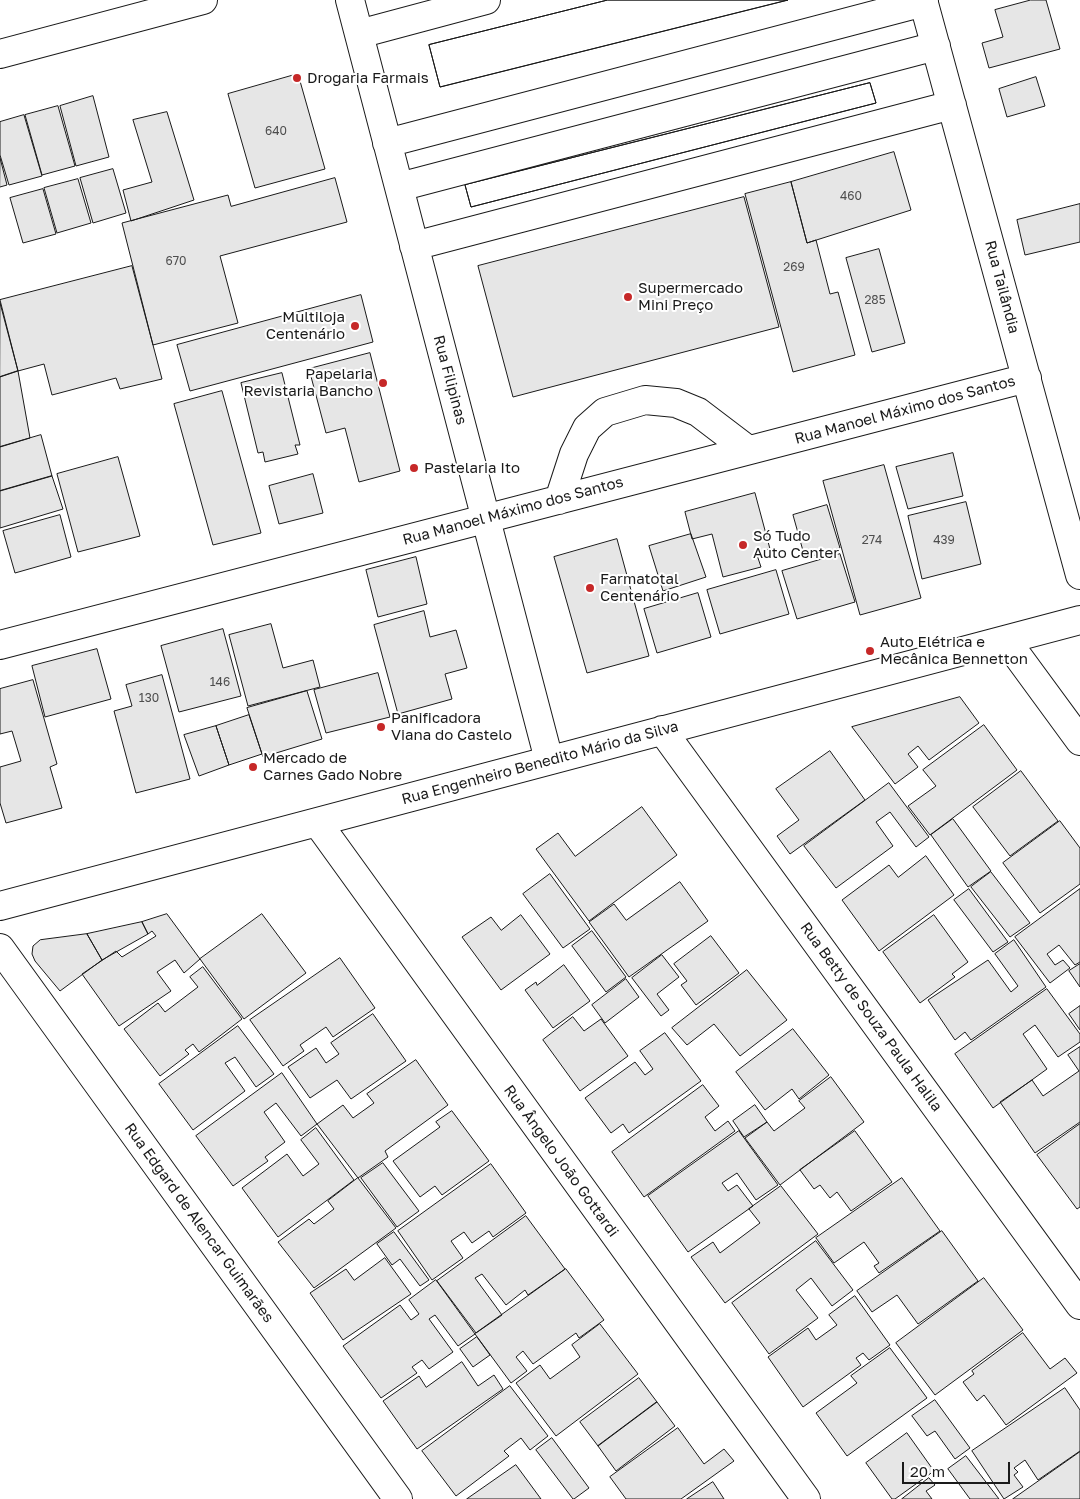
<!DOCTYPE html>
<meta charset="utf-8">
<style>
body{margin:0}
#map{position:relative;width:1080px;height:1499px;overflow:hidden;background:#fff;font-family:"Golos Text",sans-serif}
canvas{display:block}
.scale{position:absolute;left:902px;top:1462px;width:108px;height:22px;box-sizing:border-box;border:2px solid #1a1a1a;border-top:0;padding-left:6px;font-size:15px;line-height:18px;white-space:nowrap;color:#1a1a1a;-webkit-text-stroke:4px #fff;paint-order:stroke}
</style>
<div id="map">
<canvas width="1080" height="1499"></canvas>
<div class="scale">20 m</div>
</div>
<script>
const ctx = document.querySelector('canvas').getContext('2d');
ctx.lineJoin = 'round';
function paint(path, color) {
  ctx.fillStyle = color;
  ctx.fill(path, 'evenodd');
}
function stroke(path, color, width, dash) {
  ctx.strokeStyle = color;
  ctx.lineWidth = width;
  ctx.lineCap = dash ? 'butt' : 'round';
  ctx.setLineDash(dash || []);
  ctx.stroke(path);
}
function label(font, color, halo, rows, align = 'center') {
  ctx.font = font + ' "Golos Text",sans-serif';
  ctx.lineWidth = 4;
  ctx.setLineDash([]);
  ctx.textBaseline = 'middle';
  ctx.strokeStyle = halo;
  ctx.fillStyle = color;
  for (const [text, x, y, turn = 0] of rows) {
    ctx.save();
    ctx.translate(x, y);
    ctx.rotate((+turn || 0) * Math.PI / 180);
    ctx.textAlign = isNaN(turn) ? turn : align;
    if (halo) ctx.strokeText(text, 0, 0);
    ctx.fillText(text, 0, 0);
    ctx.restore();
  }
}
const building = new Path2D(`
 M608,0h180l-348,87 -11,-42z
 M608,0h180l-348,87 -11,-42z
 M1031,0h15l14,49 -71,19 -7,-25 21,-6 -8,-27z
 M298,74l27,95 -70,19 -27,-94z
 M1036,77l9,29 -38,11 -8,-28z
 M870,83l6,20 -405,104 -6,-22z
 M870,83l6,20 -405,104 -6,-22z
 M93,96l16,61 -33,9 -16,-60z
 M58,106l17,60 -33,9 -17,-60z
 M167,112l27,88 -63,21 -8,-31 29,-8 -19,-62z
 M24,115l18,61 -33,9 -9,-30v-33z
 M894,152l17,58 -104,33 -16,-61z
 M0,158l7,27 -7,2z
 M113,169l13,44 -33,10 -13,-45z
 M335,178l12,44 -127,34 18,67 -85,22 -31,-122 106,-28 3,11z
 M78,179l13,44 -34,10 -13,-45z
 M791,182l16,61 9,-3 14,54 8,-2 17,63 -62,17 -48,-178z
 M43,189l13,45 -33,9 -13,-45z
 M744,197l35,130 -266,70 -35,-131z
 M1080,204v38l-55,13 -8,-35z
 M879,249l26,94 -33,9 -26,-94z
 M132,266l30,113 -42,10 -4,-11 -64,17 -8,-31 -26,7 -18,-71z
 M361,295l12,47 -183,49 -13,-46z
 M0,303l18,68 -18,6z
 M370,353l30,118 -41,11 -14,-54 -19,5 -17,-64z
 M18,371l12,67 -30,9v-70z
 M282,373l18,72h-5l3,9 -33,8 -2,-10 -5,1 -17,-70z
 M222,391l39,142 -48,12 -39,-141z
 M41,435l11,41 -52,15v-44z
 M953,453l10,43 -55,13 -12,-42z
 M118,457l22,79 -62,16 -21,-78z
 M884,465l37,133 -61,17 -37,-134z
 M313,474l10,39 -44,11 -10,-38z
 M52,476l11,33 -63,19v-37z
 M755,493l15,56 -14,3 5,15 -38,10 -11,-43 -20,5 -7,-27z
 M966,502l15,62 -59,15 -14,-63z
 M827,505l13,43 -35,10 -12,-43z
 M60,515l11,42 -56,16 -12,-42z
 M691,534l15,43 -43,14 -14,-45z
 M617,539l32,117 -62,17 -33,-116z
 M840,554l15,48 -58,17 -15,-48z
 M416,557l11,47 -49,13 -12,-47z
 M776,570l13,44 -69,20 -13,-44z
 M698,593l13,44 -54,16 -13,-44z
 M424,611l6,26 26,-7 11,38 -22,6 7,25 -54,15 -24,-89z
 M271,624l12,44 30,-8 7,27 -72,19 -19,-71z
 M223,629l18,67 -62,16 -18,-66z
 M97,649l14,50 -66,18 -13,-51z
 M378,673l12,44 -64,16 -12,-43z
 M162,675l28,104 -54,14 -22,-82 18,-5 -6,-21z
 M33,680l24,84 -7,3 12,41 -56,15 -6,-20v-36l21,-6 -9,-30 -12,3v-45z
 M307,691l15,48 -59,18 -16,-49z
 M960,697l19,26 -50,37 -11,-14 -10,8 10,13 -23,17 -43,-57z
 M249,715l13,39 -33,11 -13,-39z
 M984,725l33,45 -87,65 -22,-29 28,-20 -13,-16z
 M216,726l13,39 -30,11 -15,-41z
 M830,751l35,49 -75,54 -13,-18 22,-16 -23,-31z
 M1021,771l37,50 -48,35 -37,-49z
 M889,783l40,54 -13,10 -26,-35 -14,10 17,24 -57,42 -32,-42z
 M642,807l35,48 -88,66 -53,-72 22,-16 17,23z
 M953,819l38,52 -23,16 -37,-52z
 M1060,821l20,27v36l-40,29 -37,-50z
 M926,856l28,39 -75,56 -37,-51 47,-35 9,12z
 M991,872l39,51 -20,14 -39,-50z
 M550,874l40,55 -27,19 -40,-54z
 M680,882l28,39 -79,56 -40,-55 25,-18 12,16z
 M969,889l39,53 -15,10 -39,-52z
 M1080,889v73l-5,3 -16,-20 -12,9 8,11 8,-5 7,8 -20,15 -35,-46z
 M167,914l33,45 -16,14 -9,-13 -18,12 14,19 -52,35 -37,-52 34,-23 6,6 34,-21 -4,-5 -4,3 -6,-12z
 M262,914l44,59 -62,46 -44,-60z
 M521,915l29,39 -49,36 -39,-53 29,-20 10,13z
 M934,915l34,47 -16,12 3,3 -35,26 -37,-51z
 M142,922l6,12 -46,26 -15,-26z
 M592,931l34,46 -20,15 -34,-46z
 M87,934l15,26 -42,31 -25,-30 -3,-7 1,-8 7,-6z
 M711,936l28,37 -43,32 -15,-20 6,-4 -13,-17z
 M1014,940l32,47 -75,53 -6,-8 -10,8 -27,-40 60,-40 23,32 7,-6 -23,-32z
 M662,955l17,22 -22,17 12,16 -8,6 -29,-38z
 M340,958l35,50 -42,29 -7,-10 -26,18 4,6 -21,15 -33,-46z
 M1080,964v23l-11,-16z
 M564,965l26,36 -37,27 -28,-38 11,-8 1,3z
 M203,967l39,52 -43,33 -6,-8 -8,6 4,4 -29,22 -36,-47 34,-26 7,9 33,-25 -8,-10z
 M747,970l40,50 -47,36 -26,-32 -27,21 -15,-17z
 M626,979l13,18 -34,26 -13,-18z
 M1047,989l33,45v8l-22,15 -23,-32 -12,9 24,35 -54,39 -38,-54z
 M1080,1006v24l-11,-16z
 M373,1014l33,47 -55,38 -14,-19 -27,18 -22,-31 28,-19 10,15 13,-9 -8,-11z
 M573,1017l11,14 17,-12 27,37 -48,35 -37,-51z
 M238,1026l36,48 -18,13 -21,-30 -10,6 20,28 -52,39 -34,-46z
 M793,1029l36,46 -30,24 -7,-10 -27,21 -29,-38z
 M665,1033l36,48 -72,52 -6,-9 -12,9 -26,-35 50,-36 10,13 8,-6 -13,-18z
 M1080,1047v75l-45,31 -35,-51 32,-22 11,16 36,-25 -11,-16z
 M416,1060l32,45 -63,46 3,6 -30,21 -41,-54 26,-19 10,13 21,-15 -7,-9z
 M282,1073l35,51 -16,12 -25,-33 -12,9 21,30 -20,15 3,4 -35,25 -37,-50z
 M831,1077l33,45 -84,63 -35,-47 22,-16 7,9 31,-23 -6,-7z
 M703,1085l16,21 -14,11 10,14 13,-10 7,10 -91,66 -32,-45z
 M755,1105l12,17 -23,15 -11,-16z
 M452,1111l37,50 -47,34 -7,-9 -15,11 -27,-36 47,-34 -4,-5z
 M1080,1124v83l-3,2 -40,-54z
 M316,1128l38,52 -76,57 -36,-49 45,-34 16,22 16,-12 -18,-24z
 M739,1131l39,54 -22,15 -19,-27 -15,10 6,8 9,-6 16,21 -65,46 -40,-56z
 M855,1131l37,51 -41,29 -14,-19 -7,6 -10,-13 -6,4 -14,-19z
 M383,1163l36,48 -22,16 -36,-49z
 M491,1164l35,49 -33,24 -4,-6 -17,12 -8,-11 -13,9 12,17 -31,22 -34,-49z
 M358,1178l38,50 -82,60 -36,-46 31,-23 5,5 20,-15 -6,-8z
 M902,1178l38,53 -61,42 -5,-7 5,-3 -15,-21 -30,21 -18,-25z
 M781,1186l37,48 -93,69 -34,-46 22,-15 7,11 40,-30 -11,-14z
 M526,1216l39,53 -37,26 -3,-5 -19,15 -24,-31 -7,4 27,37 -26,18 -39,-52z
 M942,1231l36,50 -60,43 -21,-29 -25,17 -15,-21z
 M394,1232l35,48 -9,6 -20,-27 -8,6 -15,-21z
 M816,1241l37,49 -21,16 -21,-28 -15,12 22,28 -49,36 -37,-51z
 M385,1258l26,36 -68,46 -33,-47 36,-24 8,11z
 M566,1269l38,51 -25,18 -3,-5 -43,31 -10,-13 -7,6 11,14 -16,12 -36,-49z
 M984,1278l39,52 -88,65 -39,-52z
 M436,1280l39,54 -17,12 -23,-31 -6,4 24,33 -24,17 -7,-9 -10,7 5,6 -36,25 -38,-52 57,-41 11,15 8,-6 -10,-14z
 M855,1296l35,49 -21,15 -6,-7 -7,5 5,7 -58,42 -35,-50 40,-29 8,12 21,-15 -8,-10z
 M600,1324l38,50 -82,62 -40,-53 24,-18 10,14 30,-22 -8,-12z
 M1023,1333l27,36 15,-11 12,15 -71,52 -22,-30 -7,6 -14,-19 11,-8 -2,-3z
 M477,1337l13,18 -17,12 -13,-18z
 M890,1348l37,50 -80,58 -31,-43 41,-30 -6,-7z
 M462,1362l16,24 16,-11 9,14 -86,60 -34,-48 36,-25 7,11z
 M639,1378l18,24 -59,44 -18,-24z
 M510,1386l38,50 -18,14 -9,-12 -17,13 5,5 -53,40 -34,-45z
 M1065,1388l15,22v41l-42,29 -13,-20 -11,8 4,4 -4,3 9,12 -19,12 -32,-48z
 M935,1400l35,48 -15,11 -20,-28 -8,5 -15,-20z
 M657,1402l18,24 -59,45 -18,-25z
 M678,1428l26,36 20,-15 10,12 -53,38h-55l-16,-22z
 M907,1433l27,38 -39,28h-3l-26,-36z
 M552,1438l37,50 -15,11h-1l-37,-49z
 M1080,1452v47h-67z
 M966,1456l33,43h-29l-22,-30z
 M516,1465l25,34h-74z
 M929,1478l6,7 -9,6 6,8h-30z
 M713,1482l11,17h-37z`);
paint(building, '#e6e6e6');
stroke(building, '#1a1a1a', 1);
const minor = new Path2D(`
 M350,0l199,760
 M923,0l157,575
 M359,34l127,-34
 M0,54l203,-54
 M387,143l537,-141
 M399,187l537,-141
 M414,246l538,-141
 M559,500l15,-46 13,-26 18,-16 40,-12 31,3 22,9 50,38
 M1006,640l74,101
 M0,645l1027,-267
 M662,730l418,575
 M317,822l489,677
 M0,906l1080,-286
 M0,948l398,551`);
stroke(minor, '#1a1a1a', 30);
stroke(minor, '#fff', 28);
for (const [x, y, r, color] of [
 [297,78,5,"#c62828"],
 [628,297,5,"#c62828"],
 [355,326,5,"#c62828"],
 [383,383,5,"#c62828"],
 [414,468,5,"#c62828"],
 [743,545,5,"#c62828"],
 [590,588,5,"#c62828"],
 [870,651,5,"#c62828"],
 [381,727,5,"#c62828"],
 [253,767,5,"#c62828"]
]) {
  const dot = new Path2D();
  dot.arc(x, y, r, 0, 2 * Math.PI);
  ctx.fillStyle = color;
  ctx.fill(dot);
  stroke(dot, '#fff', 2);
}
label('12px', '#4d4d4d', null, [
 ["640",276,131],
 ["460",851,196],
 ["670",176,261],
 ["269",794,267],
 ["285",875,300],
 ["274",872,540],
 ["439",944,540],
 ["146",220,682],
 ["130",149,698]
]);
label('15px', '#1a1a1a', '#fff', [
 ["Drogaria Farmais",307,78],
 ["Supermercado",638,288],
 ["Mini Preço",638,305],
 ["Multiloja",345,317,"right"],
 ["Centenário",345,334,"right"],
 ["Papelaria",373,374,"right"],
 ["Revistaria Bancho",373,391,"right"],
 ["Pastelaria Ito",424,468],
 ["Só Tudo",753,536],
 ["Auto Center",753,553],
 ["Farmatotal",600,579],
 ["Centenário",600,596],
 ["Auto Elétrica e",880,642],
 ["Mecânica Bennetton",880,659],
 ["Panificadora",391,718],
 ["Viana do Castelo",391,735],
 ["Mercado de",263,758],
 ["Carnes Gado Nobre",263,775]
], 'left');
label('15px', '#1a1a1a', '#fff', [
 ["Rua Tailândia",1002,287,75],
 ["Rua Filipinas",450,380,75],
 ["Rua Manoel Máximo dos Santos",905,410,-15],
 ["Rua Manoel Máximo dos Santos",513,511,-15],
 ["Rua Engenheiro Benedito Mário da Silva",540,763,-15],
 ["Rua Betty de Souza Paula Halila",871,1017,54],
 ["Rua Ângelo João Gottardi",561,1161,54],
 ["Rua Edgard de Alencar Guimarães",199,1223,54]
]);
</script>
